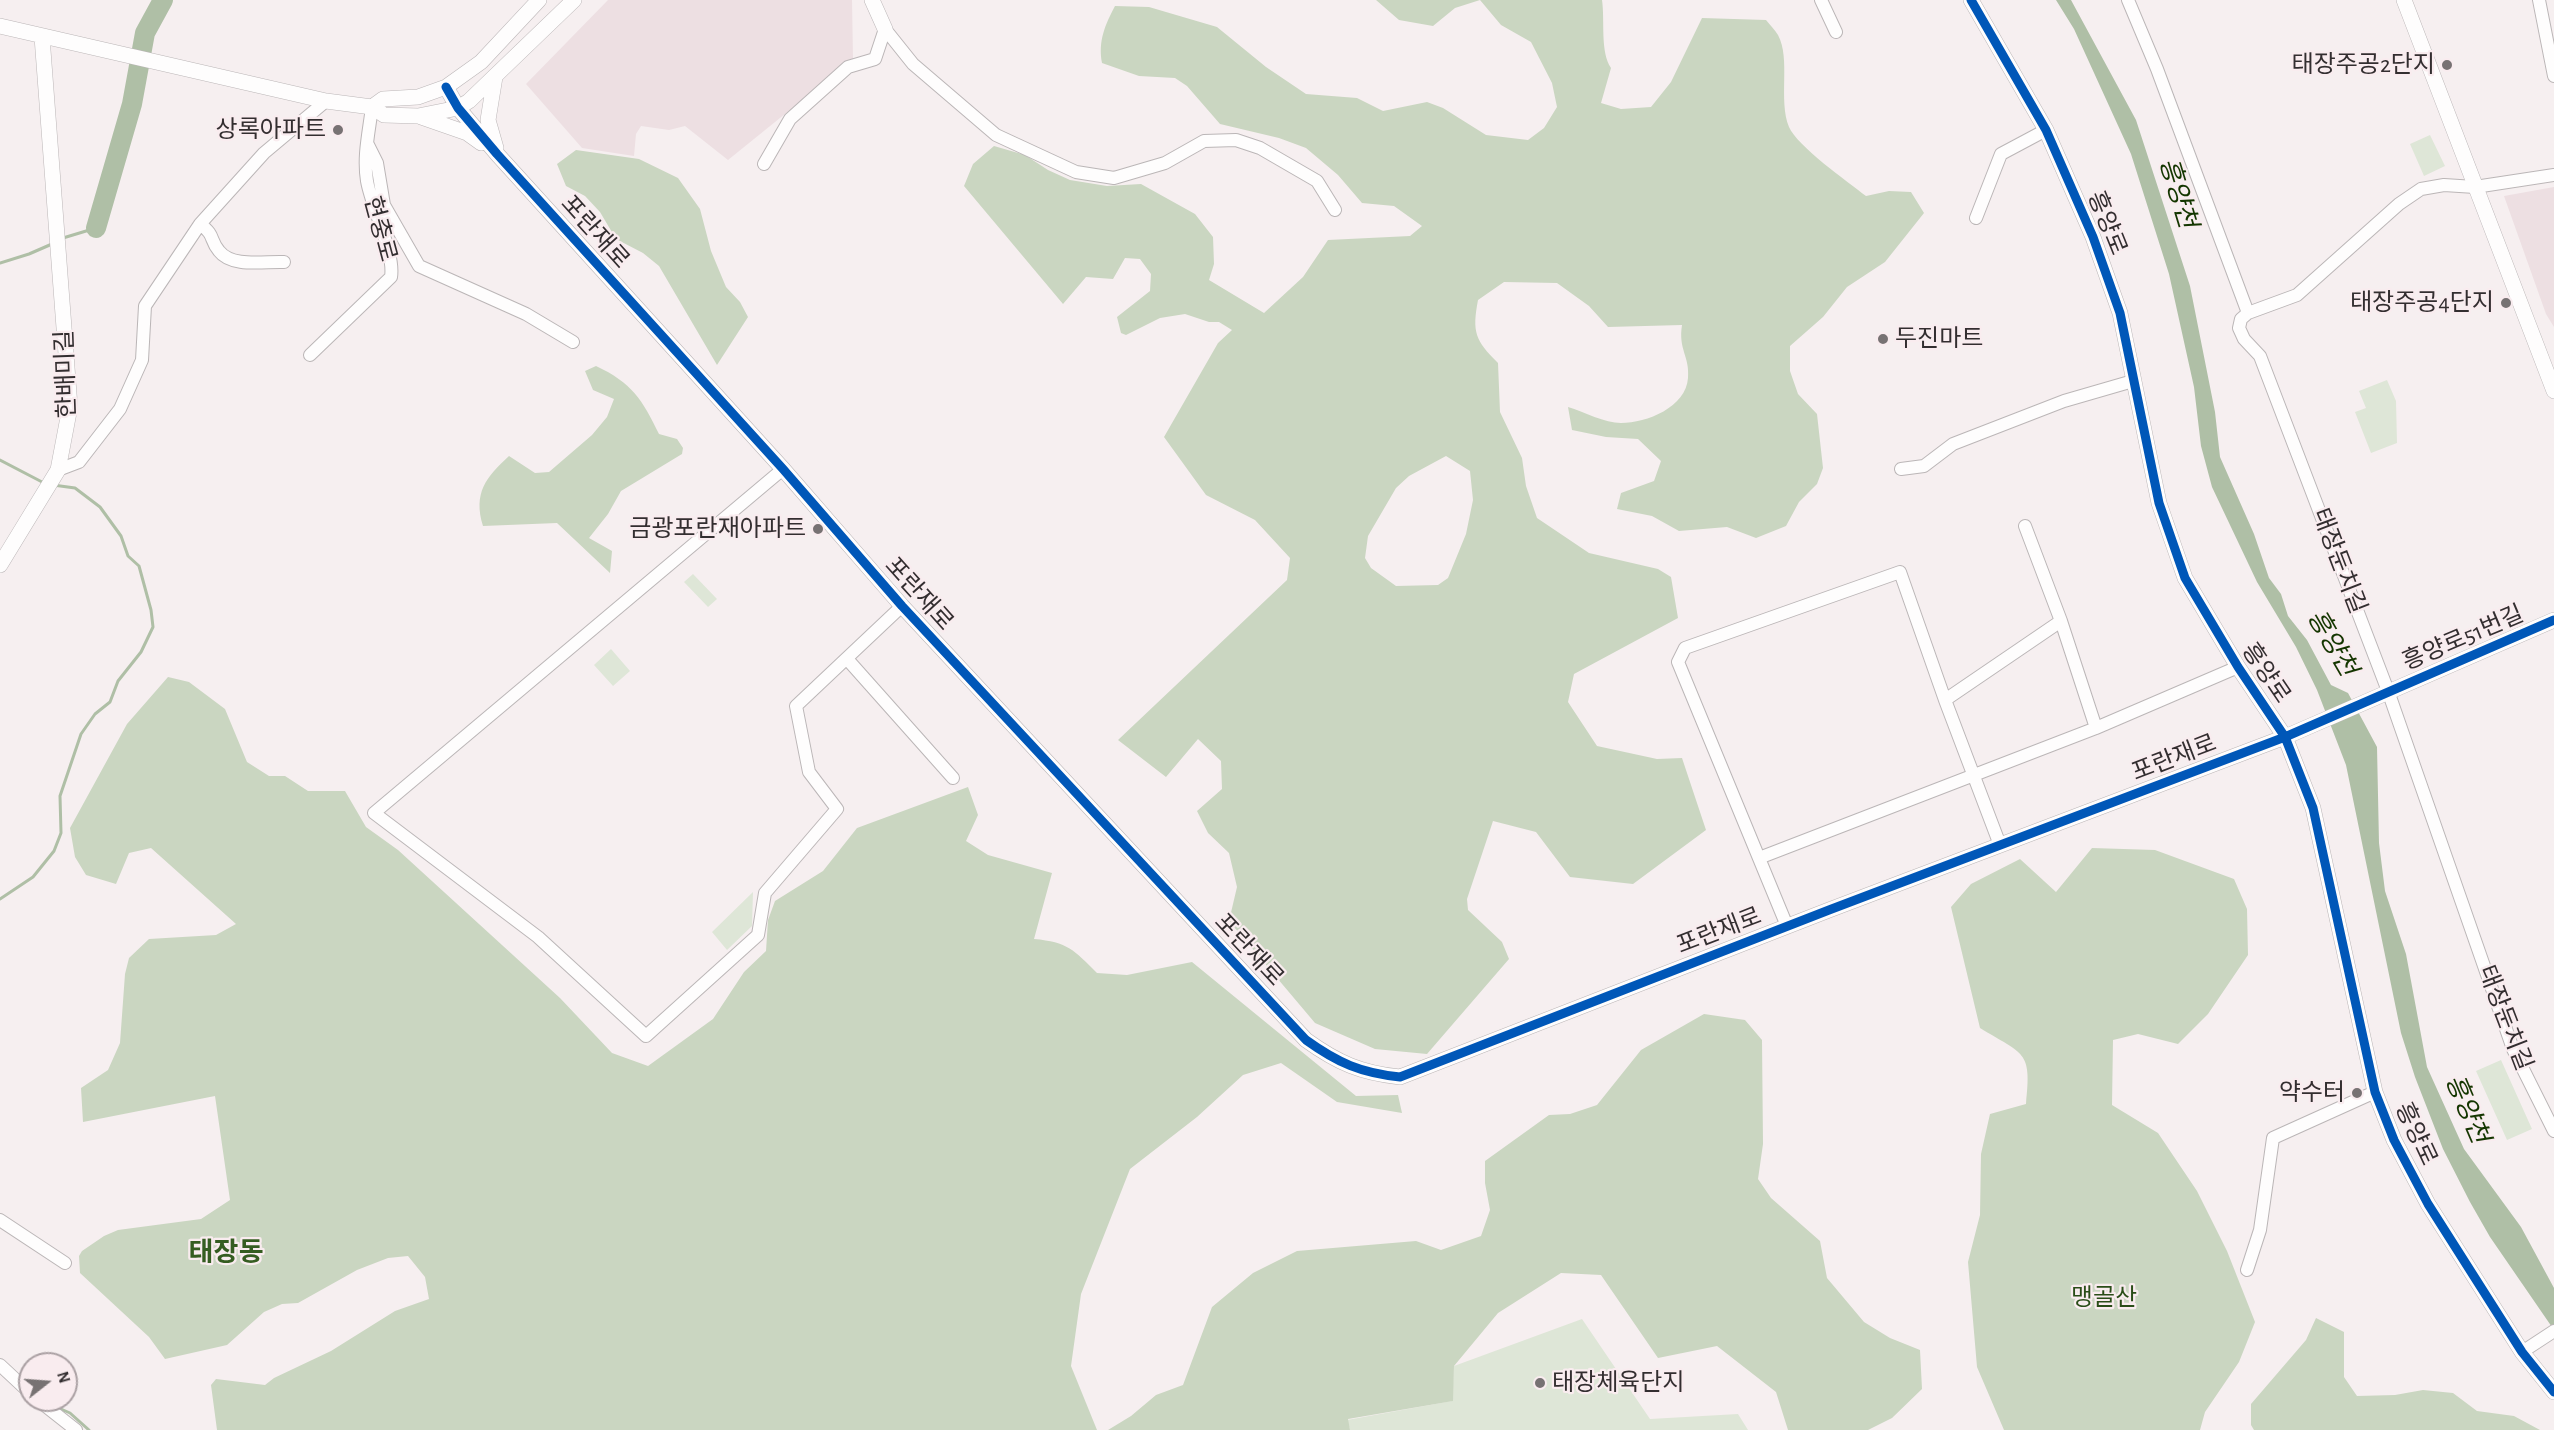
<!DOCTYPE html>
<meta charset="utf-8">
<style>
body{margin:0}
#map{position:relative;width:2554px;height:1430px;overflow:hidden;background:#f6eff0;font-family:"Alegreya Sans",sans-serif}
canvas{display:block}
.north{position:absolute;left:18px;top:1352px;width:60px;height:60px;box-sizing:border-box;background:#f9ecef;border:2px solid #aaa0a3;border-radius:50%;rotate:73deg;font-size:16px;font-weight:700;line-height:24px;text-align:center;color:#332e30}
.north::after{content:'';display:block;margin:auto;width:21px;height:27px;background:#777273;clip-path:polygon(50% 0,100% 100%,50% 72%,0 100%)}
</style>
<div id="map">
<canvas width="2554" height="1430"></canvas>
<div class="north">N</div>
</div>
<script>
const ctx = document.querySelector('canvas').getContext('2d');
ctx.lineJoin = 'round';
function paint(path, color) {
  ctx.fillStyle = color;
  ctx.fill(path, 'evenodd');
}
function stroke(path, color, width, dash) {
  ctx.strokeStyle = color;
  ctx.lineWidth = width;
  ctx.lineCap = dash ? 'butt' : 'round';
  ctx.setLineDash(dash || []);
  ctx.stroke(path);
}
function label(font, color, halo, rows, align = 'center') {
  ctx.font = font + ' "Alegreya Sans","Noto Sans KR",sans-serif';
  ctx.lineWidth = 4.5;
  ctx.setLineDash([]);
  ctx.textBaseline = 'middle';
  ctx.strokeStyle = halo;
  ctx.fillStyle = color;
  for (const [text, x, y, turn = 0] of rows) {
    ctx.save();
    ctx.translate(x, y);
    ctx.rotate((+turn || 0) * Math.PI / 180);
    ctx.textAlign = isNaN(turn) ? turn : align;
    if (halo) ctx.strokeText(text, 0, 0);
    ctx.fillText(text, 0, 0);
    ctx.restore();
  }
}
paint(new Path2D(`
 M608,0h244l1,59 -125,101 -43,-34 -16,4 -28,-4 -5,8 -2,22 -52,-8 -56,-64z
 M2554,187v140l-8,-13 -42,-118z`), '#eddfe2');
paint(new Path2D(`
 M2430,135l15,31 -21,10 -14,-32z
 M2387,380l9,21 1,42 -26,10 -16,-41 11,-4 -7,-17z
 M693,574l24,25 -9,8 -24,-25z
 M611,649l19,22 -17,15 -19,-21z
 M753,892l-1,34 -25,24 -15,-18z
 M2501,1060l31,69 -25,11 -31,-69z
 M1582,1319l68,100 88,-5 10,16h-398l-3,-10 105,-19 2,-35z`), '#dee6d7');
paint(new Path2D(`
 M1376,0h226c3,21 -2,52 9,68l-10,35 20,6 30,-2 20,-25 31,-64 64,2c4,5 9,10 12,15 13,24 0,65 11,92 8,19 59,55 77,69l23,-5 22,1 13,21 -39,49 -38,25 -24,30 -33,29v25l8,23 19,20 6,54 -6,16 -18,18 -13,24 -30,12 -29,-11 -48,4 -27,-15 -35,-7 4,-16 33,-12 7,-20 -23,-22 -32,-2 -34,-7 -4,-23c16,5 37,16 53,16 26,0 65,-16 67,-45 2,-22 -10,-28 -6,-53l-74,2 -19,-21 -32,-23 -53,-1 -26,18c-6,32 -3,40 20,63l2,49 22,46 4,28 11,32 52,35 69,16 13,8 7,41 -104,56 -6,28 29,44 60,13 25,-1 24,72 -73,54 -63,-7 -34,-45 -43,-11 -26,78 1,11 34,32 7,17 -82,95 -52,-5 -60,-26 -86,-102 8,-34 -8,-34 -21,-20 -11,-22 25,-22 -1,-28 -23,-22 -32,38 -48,-37 169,-160 3,-22 -35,-38 -49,-25 -42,-58 54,-94 14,-13 -13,-8h-10l-24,-8 -25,4 -34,17 -5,-2 -4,-16 33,-26 1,-17 -11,-15 -15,-1 -12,21 -27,-2 -23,27 -99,-118 9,-22 21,-18 31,9 23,15 22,10 37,6 34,-2 54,30 18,23 1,27 -5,16 55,33 39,-36 25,-37 82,-4 12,-10 -28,-20 -32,-3 -24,-28 -32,-27 -27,-10 -59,-14 -33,-38 -12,-8 -36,-2 -37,-13c-4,-22 3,-38 13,-57l34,1 68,20 49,40 40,27 51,4 26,13 44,-9 16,6 43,27 42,5 16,-12 13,-21 -5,-24 -21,-41 -30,-17 -21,-25 -25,8 -22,18 -34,-6zM1446,456l24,15 3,29 -7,34 -18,44 -10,7 -42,1 -25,-18 -6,-10 3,-22 28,-48 13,-12z
 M576,150l63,9 39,19 22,31 11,42 15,36 14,15 8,15 -31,48 -58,-99 -16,-13 -27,-14 -16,-27 -15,-16 -19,-10 -9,-22z
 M596,366c36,17 46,33 63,68l18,5 6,9 -1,6 -61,37 -13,23 -19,24 23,13 -2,22 -53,-50 -74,3c-10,-33 3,-49 26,-70l26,17 14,-1 43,-37 15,-18 7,-18 -21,-9 -8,-19z
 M168,677l21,5 36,27 22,53 22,14h16l23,15h37l21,36 32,23 162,148 52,55 36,13 65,-47 31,-47 22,-21 2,-31 7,-19 48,-30 34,-43 111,-41 10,28 -12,26 22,14 64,18 -18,66c34,3 40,11 63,34l30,2 65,-13 164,134 42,-1 4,18 -65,-11 -56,-39 -38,12 -46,42 -67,52 -49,125 -10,72 26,64h-880l-6,-45 5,-6 49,6 9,-7 57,-27 64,-40 34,-12 -4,-22 -17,-21 -20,2 -31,12 -59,33 -16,1 -18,8 -37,33 -62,14 -16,-22 -69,-64 -1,-17 3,-5 22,-15 14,-6 83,-11 29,-19 -15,-104 -132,26 -2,-34 27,-18 12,-27 5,-69 4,-16 20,-19 67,-4 20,-11 -85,-76 -22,5 -13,31 -30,-9 -11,-18 -5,-29 57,-104z
 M2092,848l63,2 79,29 13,30 1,46 -40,59 -30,30 -40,-10 -25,6 -1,65 46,28 39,58 30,60 28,71 -16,40 -34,50 -5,18h-196l-27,-63 -9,-105 12,-47 1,-61 9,-40 36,-10c6,-54 -2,-49 -46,-76l-29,-121 20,-23 49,-25 36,33z
 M1704,1014l41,6 17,20 1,104 -5,35 13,19 49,43 7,37 37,44 26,16 30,12 2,39 -30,29 -24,12h-80l-12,-38 -59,-46 -59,12 -57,-83 -40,-2 -63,40 -44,53 -1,35 -105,18 2,11h-242l23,-14 25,-21 27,-10 29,-78 41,-34 44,-22 119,-10 25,9 40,-14 9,-26 -5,-27v-22l64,-46 21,-1 27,-9 44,-55z
 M2316,1318l28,14v45l13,19 38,-1 28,-5 30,3 24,18 37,5 26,14h-286l-3,-5v-21l55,-64z`), '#cad6c1');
paint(new Path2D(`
 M2056,0h15l65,120 54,166 25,126 5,45 34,77 15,44 12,16 7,22 19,24 24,45 17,8 29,54 2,96 6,48 21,63 21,113 37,82 57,78 33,61v42l-64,-93 -20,-35 -27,-53 -28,-72 -14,-44 -55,-268 -29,-75 -21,-43 -39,-65 -45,-95 -11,-41 -7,-59 -25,-113 -38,-120 -57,-125z`), '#afbfa6');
stroke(new Path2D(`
 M63,238l33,-10
 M0,263l29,-9 23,-10
 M0,460l44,23
 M0,899l33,-22 21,-26 7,-18 -1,-37 21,-62 14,-20 15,-12 8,-21 23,-29 12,-25 -2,-17 -12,-44 -11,-10 -7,-20 -21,-29 -25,-19 -22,-3
 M54,1406l16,7 19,17`), '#afbfa6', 3);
stroke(new Path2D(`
 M96,228l36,-124 13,-71 18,-33`), '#afbfa6', 20);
const minor = new Path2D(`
 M1821,0l15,32
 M2128,0l29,69 91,244
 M2539,0l15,76
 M885,29l28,35 83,71 80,37 38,6 51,-15 39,-22 32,-1 24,8 57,33 18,29
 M368,145l9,18 7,42 35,61 107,48 47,28
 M764,164l26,-45 58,-52 27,-8 10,-30
 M2554,175l-79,12 -31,-2 -23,4 -22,15 -102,91 -49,18 -7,6 -2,9 5,11 16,17 128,335 125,358 41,82
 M1976,218l25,-64 45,-24
 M200,224c16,12 9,15 19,27 13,17 46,10 65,11
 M310,355l81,-78c4,-24 -19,-68 -24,-96 -4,-25 2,-49 5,-74
 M783,469l-409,344 164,124 108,99 112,-101 7,-42 72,-84 -28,-37 -13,-66 106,-100
 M1901,469l23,-3 29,-22 111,-43 69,-20
 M58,470l21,-8 41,-53 22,-49 3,-54 55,-82 64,-71 62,-52
 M2025,526l36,95 35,107
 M848,660l105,118
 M1945,700l116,-79
 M1759,858l337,-130 142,-61
 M1787,926l-109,-264 7,-14 215,-76 45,128 55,145
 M0,1220l65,43
 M2247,1270l13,-40 13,-92 102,-46
 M2522,1352l32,-21
 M0,1365l30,28
 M38,1400l38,30`);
const tertiary = new Path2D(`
 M872,0l13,29
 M1971,0l75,130 47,107 27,76 39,190 26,75 53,89 47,70 28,71 62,284 19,48 34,64 94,148 32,40
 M2404,0l150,391
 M0,26l326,75 46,6 12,8 34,1 40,-8 11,-7 105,-101
 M495,77l-7,43 8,28
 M446,87l12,21 39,46 286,315 119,137 404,434c32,23 55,33 94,37l429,-167 456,-173 269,-117
 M372,107l11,-8 35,-2 28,-10 35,-25 58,-62
 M421,117l46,16 14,10
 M0,565l58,-95 12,-63 -28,-370`);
stroke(minor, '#bbb6b7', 14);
stroke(tertiary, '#bbb6b7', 16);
stroke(minor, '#fefdfd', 12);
stroke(tertiary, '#fefdfd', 15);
stroke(new Path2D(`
 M1971,0l75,130 47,107 27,76 39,190 26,75 53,89 47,70 28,71 62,284 19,48 34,64 94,148 32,40
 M446,87l12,21 39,46 286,315 119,137 404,434c32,23 55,33 94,37l429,-167 456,-173 269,-117`), '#0057b8', 9);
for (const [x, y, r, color] of [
 [2447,65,6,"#777273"],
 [338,130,6,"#777273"],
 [2506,303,6,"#777273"],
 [1883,339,6,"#777273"],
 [818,529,6,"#777273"],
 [2357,1093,6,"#777273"],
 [1540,1383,6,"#777273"]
]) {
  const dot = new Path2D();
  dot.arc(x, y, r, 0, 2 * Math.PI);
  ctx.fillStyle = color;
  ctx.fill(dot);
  stroke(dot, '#f9ecef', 2);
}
label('24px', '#332e30', '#f9ecef', [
 ["태장주공2단지",2435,65],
 ["상록아파트",326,130],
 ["태장주공4단지",2494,303],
 ["두진마트",1895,339,"left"],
 ["금광포란재아파트",806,529],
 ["약수터",2345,1093],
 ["태장체육단지",1552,1383,"left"]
], 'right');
label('24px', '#332e30', '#f9ecef', [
 ["흥양로",2107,223,68],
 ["현충로",380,229,75],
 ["포란재로",595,232,48],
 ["한배미길",66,374,-92],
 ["태장둔치길",2339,561,69],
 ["포란재로",919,594,48],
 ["흥양로51번길",2463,638,-23],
 ["흥양로",2266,673,56],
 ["포란재로",2174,758,-21],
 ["포란재로",1719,931,-21],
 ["포란재로",1249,950,47],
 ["태장둔치길",2505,1018,69],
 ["흥양로",2416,1134,65]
]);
label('24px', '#2a4d18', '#f9ecef', [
 ["맹골산",2104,1298]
]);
label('italic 26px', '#143600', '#f9ecef', [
 ["흥양천",2178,193,73],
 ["흥양천",2332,643,60],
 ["흥양천",2467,1109,67]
]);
label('bold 27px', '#355d21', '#f9ecef', [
 ["태장동",226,1253]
]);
</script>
